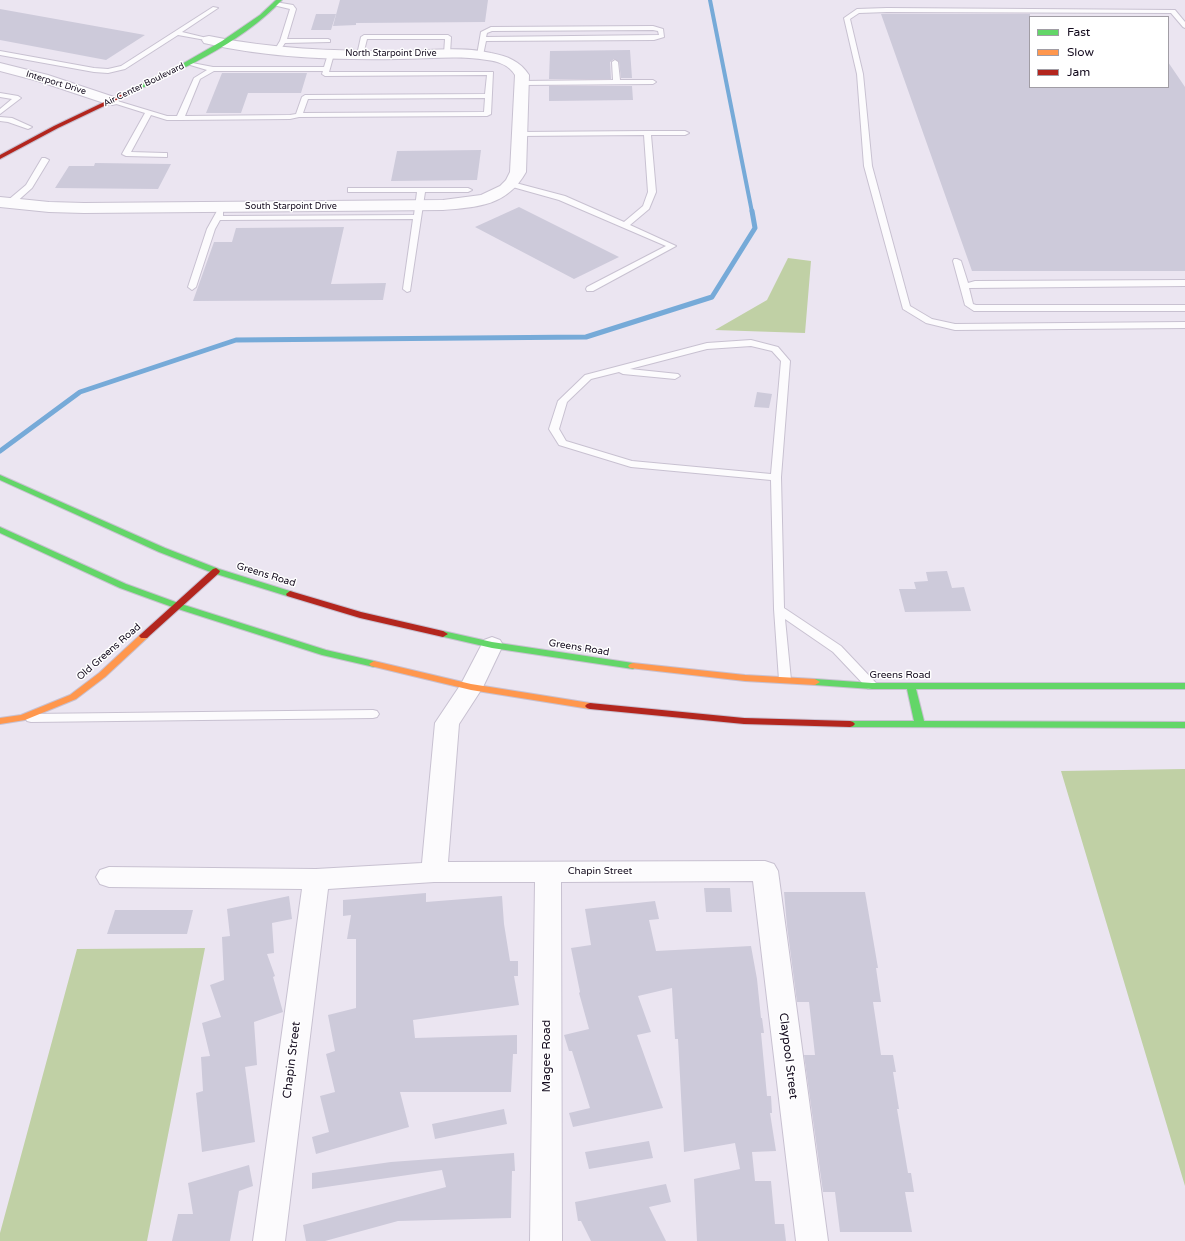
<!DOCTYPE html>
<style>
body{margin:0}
#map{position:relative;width:1185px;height:1241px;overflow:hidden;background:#ebe5f1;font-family:"Varela Round",sans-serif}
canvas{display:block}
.legend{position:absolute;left:1029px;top:16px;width:140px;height:72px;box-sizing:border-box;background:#fff;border:1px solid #a19da5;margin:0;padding:5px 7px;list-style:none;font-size:12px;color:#130a1d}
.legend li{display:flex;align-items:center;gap:8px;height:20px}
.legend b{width:20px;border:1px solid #a19da5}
</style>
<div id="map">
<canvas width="1185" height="1241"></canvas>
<ul class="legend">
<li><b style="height:5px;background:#63d668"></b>Fast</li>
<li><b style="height:5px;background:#ff974d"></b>Slow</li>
<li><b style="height:5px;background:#b3261e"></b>Jam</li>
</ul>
</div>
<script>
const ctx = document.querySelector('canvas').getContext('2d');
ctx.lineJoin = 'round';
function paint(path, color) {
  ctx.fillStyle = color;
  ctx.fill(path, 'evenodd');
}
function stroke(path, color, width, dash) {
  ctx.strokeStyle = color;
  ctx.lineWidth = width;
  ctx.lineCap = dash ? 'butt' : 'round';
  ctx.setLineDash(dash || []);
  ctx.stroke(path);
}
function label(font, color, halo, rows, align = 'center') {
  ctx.font = font + ' "Varela Round",sans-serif';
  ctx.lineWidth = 3;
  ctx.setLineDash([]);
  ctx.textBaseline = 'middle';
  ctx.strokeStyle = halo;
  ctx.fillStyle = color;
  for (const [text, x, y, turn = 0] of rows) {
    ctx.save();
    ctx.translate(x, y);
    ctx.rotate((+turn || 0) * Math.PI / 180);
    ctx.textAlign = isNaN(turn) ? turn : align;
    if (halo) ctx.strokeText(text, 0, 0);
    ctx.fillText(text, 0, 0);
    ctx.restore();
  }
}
paint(new Path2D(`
 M788,258l23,3 -6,72 -90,-3 52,-30z
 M1185,769v417l-124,-415z
 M205,948l-58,293h-147v-8l77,-284z`), '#c0d0a5');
stroke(new Path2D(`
 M710,0l42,212`), '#76aad8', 4);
stroke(new Path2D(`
 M0,451l80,-59 156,-52 350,-3 126,-40 43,-69 -3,-17`), '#76aad8', 5);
paint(new Path2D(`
 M340,0h148l-3,22 -129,1v2l-23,1z
 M0,9l145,26 -39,25 -106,-20z
 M316,14h20l-5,16h-20z
 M881,14h149v73h138v-25l17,25v184h-213z
 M630,50l2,28h-11l-2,-16 -5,-3 -4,3 1,17h-62l1,-28z
 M222,73h85l-6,20h-53l-7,20h-35z
 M549,86h83l1,14 -84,1z
 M481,150l-4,30 -86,1 6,-30z
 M95,163l76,1 -13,25 -103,-1 14,-22h25z
 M519,207l100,50 -45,22 -99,-52z
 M344,227l-13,57 55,-1 -3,17 -190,1 21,-59h18l4,-14z
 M757,392l15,2 -3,14 -15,-1z
 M947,571l5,17 12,-1 7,24 -66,1 -6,-23h17l-2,-7 14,-1 -2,-9z
 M704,888h26l2,24h-26z
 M784,892h81l13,76h-2l5,34h-8l8,53h12l3,17h-3l6,37h-2l11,64h3l3,19h-9l7,40h-72l-5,-40h-12l-19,-137h11l-6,-53h-12l-10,-76z
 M426,893v9l76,-6 2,28 6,37h8v15h-4l5,29 -106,15 2,18 102,-3v19h-4l-2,38h-111l9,35 -93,27 -4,-17 17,-5 -9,-36 15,-4 -9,-38 9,-3 -7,-36 28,-7v-69h-9l4,-24 -8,1v-16z
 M289,896l3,23 -20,4 2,30 -7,1 8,22 -2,1 10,35 -29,10 3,43 -12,2 10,75 -53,10 -6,-59 7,-2 -2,-34 9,-1 -8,-33 19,-6 -11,-32 14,-5 -2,-43 8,-1 -3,-27z
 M655,901l4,18 -10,1 7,31 95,-5 6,33 4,39h1l2,15h-3l6,63h4l1,17h-2l6,38 -24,1 3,29h16l4,43h9l2,17h-89l-3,-62 46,-10 -5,-26 -51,9 -6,-113h-3l-3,-51 -34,8 13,36 -14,3 26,73 -90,19 -4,-14 21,-5 -18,-57h-3l-5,-16 25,-6 -10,-36 1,-1 -9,-44 20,-3 -6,-36z
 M115,910h78l-6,24h-80z
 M504,1109l3,15 -72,15 -3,-15z
 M649,1141l4,17 -64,11 -4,-17z
 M514,1153l1,18h-3l-1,47 -113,3 -73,20h-19l-3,-16 143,-38 -4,-17 -130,19v-16l79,-11z
 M249,1165l4,21 -14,5 -9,50h-58l6,-27h15l-5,-31z
 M666,1184l5,18 -22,5 17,34h-75l-10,-20h-3l-3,-19z`), '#cdcada');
const lane = new Path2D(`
 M275,2l18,3 3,4 -9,30h41l2,1v2l-45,1 -6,9h-4l-1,-1 6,-10 10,-32 -17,-4 -1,-1z
 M213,7l5,1 -36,24 29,7v2l-33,-6 -53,34 -17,4 -14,-1 -94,-17v-4l94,17 14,1 13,-3z
 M887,8l288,2 10,12v6l-2,-1 -12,-14 -284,-1 -28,1 -9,6 13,55 9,92 38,140 22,13 23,5 230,-2v6l-230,2 -29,-7 -23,-14 -39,-143 -7,-92 -13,-56 13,-9z
 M653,26l10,3 1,8 -10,3 -168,1 -3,14 -3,2 -3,-2 4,-23 10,-5zM653,30l5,1 1,4 -173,2 1,-4 5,-2z
 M364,35h84l3,2 -1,17 -3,2 -3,-2 1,-15h-78l-4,16 -3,2 -3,-2 4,-18z
 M331,52l3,2 -5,18h164l-2,42 -4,2 -188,1 -9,2 -110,1h-13l-16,-5 -20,37 33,1h3v4l-41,-1 -4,-2 23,-41 -35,-11v-2h4l53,16h10l17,-38 13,-8 -20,-6v-2l26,5h111l4,-13zM214,71h109l-1,3 3,2 162,-1 -2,19 -180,1 -3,2 -6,17 -6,1 -105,1 15,-37zM485,98l-1,14 -181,1 5,-14z
 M615,60l3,2 2,18h33l3,2 -3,2 -131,1 -3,-2 3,-2 91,-1 -1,-18z
 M0,93l18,3 3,2 -21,16v-5l12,-10 -12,-2z
 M0,117l12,1 20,9 -4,2 -20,-7 -8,-1z
 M647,131h38l4,2 -4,2h-34l5,57 -7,17 -19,16 46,21 -83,45h-6l-1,-2 1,-2 79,-41 -107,-46 -50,-14 -1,-2 4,-2 53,14 59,26 19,-16 5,-14 -4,-57 -125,1 -4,-2 4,-2z
 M42,158h3l4,2 -17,28 -19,17h-6v-4l19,-16z
 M348,188h120l4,2 -4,2h-43l-15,99 -3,1 -4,-3 10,-70 -193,1 -5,9 -19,58 -4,3 -4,-3 19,-58 10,-18h6v5l191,-1 3,-23h-69z
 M954,259h3l4,2 7,22 7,-2 210,-1v6l-216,2 4,16 3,1h209v6h-211l-9,-6 -12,-44z
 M751,340l27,7 12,14 -9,116 3,131 57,38 35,37 2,3 -2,3h-8l-35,-37 -48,-33 6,61 -2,3h-8l-2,-3 -5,-71 -3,-129 -140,-13 -72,-22 -10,-16 9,-28 27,-26 122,-32zM751,346l21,5 9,10 -10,113 -139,-13 -66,-20 -7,-12 8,-27 24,-23 28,-7 4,2 52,5 5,-3 -2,-2 -48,-5 77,-20z
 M373,710l4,1 2,3 -2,3 -4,1 -342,4 -4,-1 -2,-3 2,-3 4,-1z`);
const street = new Path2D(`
 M209,36c62,13 125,15 188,15 31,0 63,-5 94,2 16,3 29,8 38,22l-3,97c-19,34 -48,35 -83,38l-359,3 -35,-1 -49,-5v-10l49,5 35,1 359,-3 38,-5 19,-9 6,-6 4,-8 5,-97c-6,-10 -18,-14 -28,-15 -30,-5 -59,-1 -89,-1 -64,1 -131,-1 -194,-16l-2,-3 2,-3z
 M0,63l48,12 69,23 2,3 -2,3 -5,1 -5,-1 -69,-23 -38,-10z
 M492,637l8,3 3,5 -20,42 -24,37 -11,138 317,-1 9,3 4,7 50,370h-32l-43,-360 -192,1 1,359h-32l5,-359h-101l-106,7 -43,352h-32l49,-352 -193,-2 -9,-3 -4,-7 4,-7 9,-3 207,2 106,-6 13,-140 26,-39 23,-44z`);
const fast = new Path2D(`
 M276,0h6c-41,44 -106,72 -159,97l-5,-1 64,-32 40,-23 38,-26z
 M0,475l165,73 54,21 74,23 1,2 -1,2h-6l-74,-23 -54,-21 -159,-72z
 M0,527l126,57 55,20 145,46 48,11 5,3 -5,3 -52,-12 -147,-47 -55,-20 -120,-55z
 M443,631l49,11 141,21 5,3 -5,3 -141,-21 -52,-12 -2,-2 2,-2z
 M815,679l57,4h313v6h-269l8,32 261,1v6l-335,-1 -3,-1 -2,-2 2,-2 3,-1h64l-7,-32h-35l-57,-4 -5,-3z`);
const slow = new Path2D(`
 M144,633l5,3 -2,2 -42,39 -29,22 -51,21 -25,4v-6l21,-3 49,-20 29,-22 42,-39z
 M374,661l97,23 119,19 3,1 2,2 -2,2 -3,1 -119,-19 -100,-24 -2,-2z
 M633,663l112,12 70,4 5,3 -5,3 -70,-4 -115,-13 -2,-2 2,-2z`);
const jam = new Path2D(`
 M121,94l3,2 -1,1 -65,31 -58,31v-4l54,-29z
 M216,568l4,3 -1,2 -72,65h-6l-2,-2 2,-2 72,-65z
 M290,591l71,21 82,19 5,3 -5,3 -83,-19 -73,-22 -1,-2z
 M590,703l154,15 106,3 3,1 2,2 -2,2 -3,1 -106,-3 -154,-15 -3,-1 -2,-2 2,-2z`);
stroke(lane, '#c8c1d1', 2);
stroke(street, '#c8c1d1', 2);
stroke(fast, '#c8c1d1', 2);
stroke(slow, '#c8c1d1', 2);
stroke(jam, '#c8c1d1', 2);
paint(lane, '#fcfbfd');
paint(street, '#fcfbfd');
paint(fast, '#63d668');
paint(slow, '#ff974d');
paint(jam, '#b3261e');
label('9px', '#130a1d', '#fff', [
 ["North Starpoint Drive",391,54],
 ["Interport Drive",56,83,17],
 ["Air Center Boulevard",144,85,-26],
 ["South Starpoint Drive",291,207]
]);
label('10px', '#130a1d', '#fff', [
 ["Greens Road",266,575,17],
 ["Greens Road",579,648,9],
 ["Old Greens Road",109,652,-41],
 ["Greens Road",900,675],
 ["Chapin Street",600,871]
]);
label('12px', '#130a1d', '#fff', [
 ["Magee Road",547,1056,-90],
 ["Claypool Street",788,1056,83],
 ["Chapin Street",292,1060,-83]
]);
</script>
